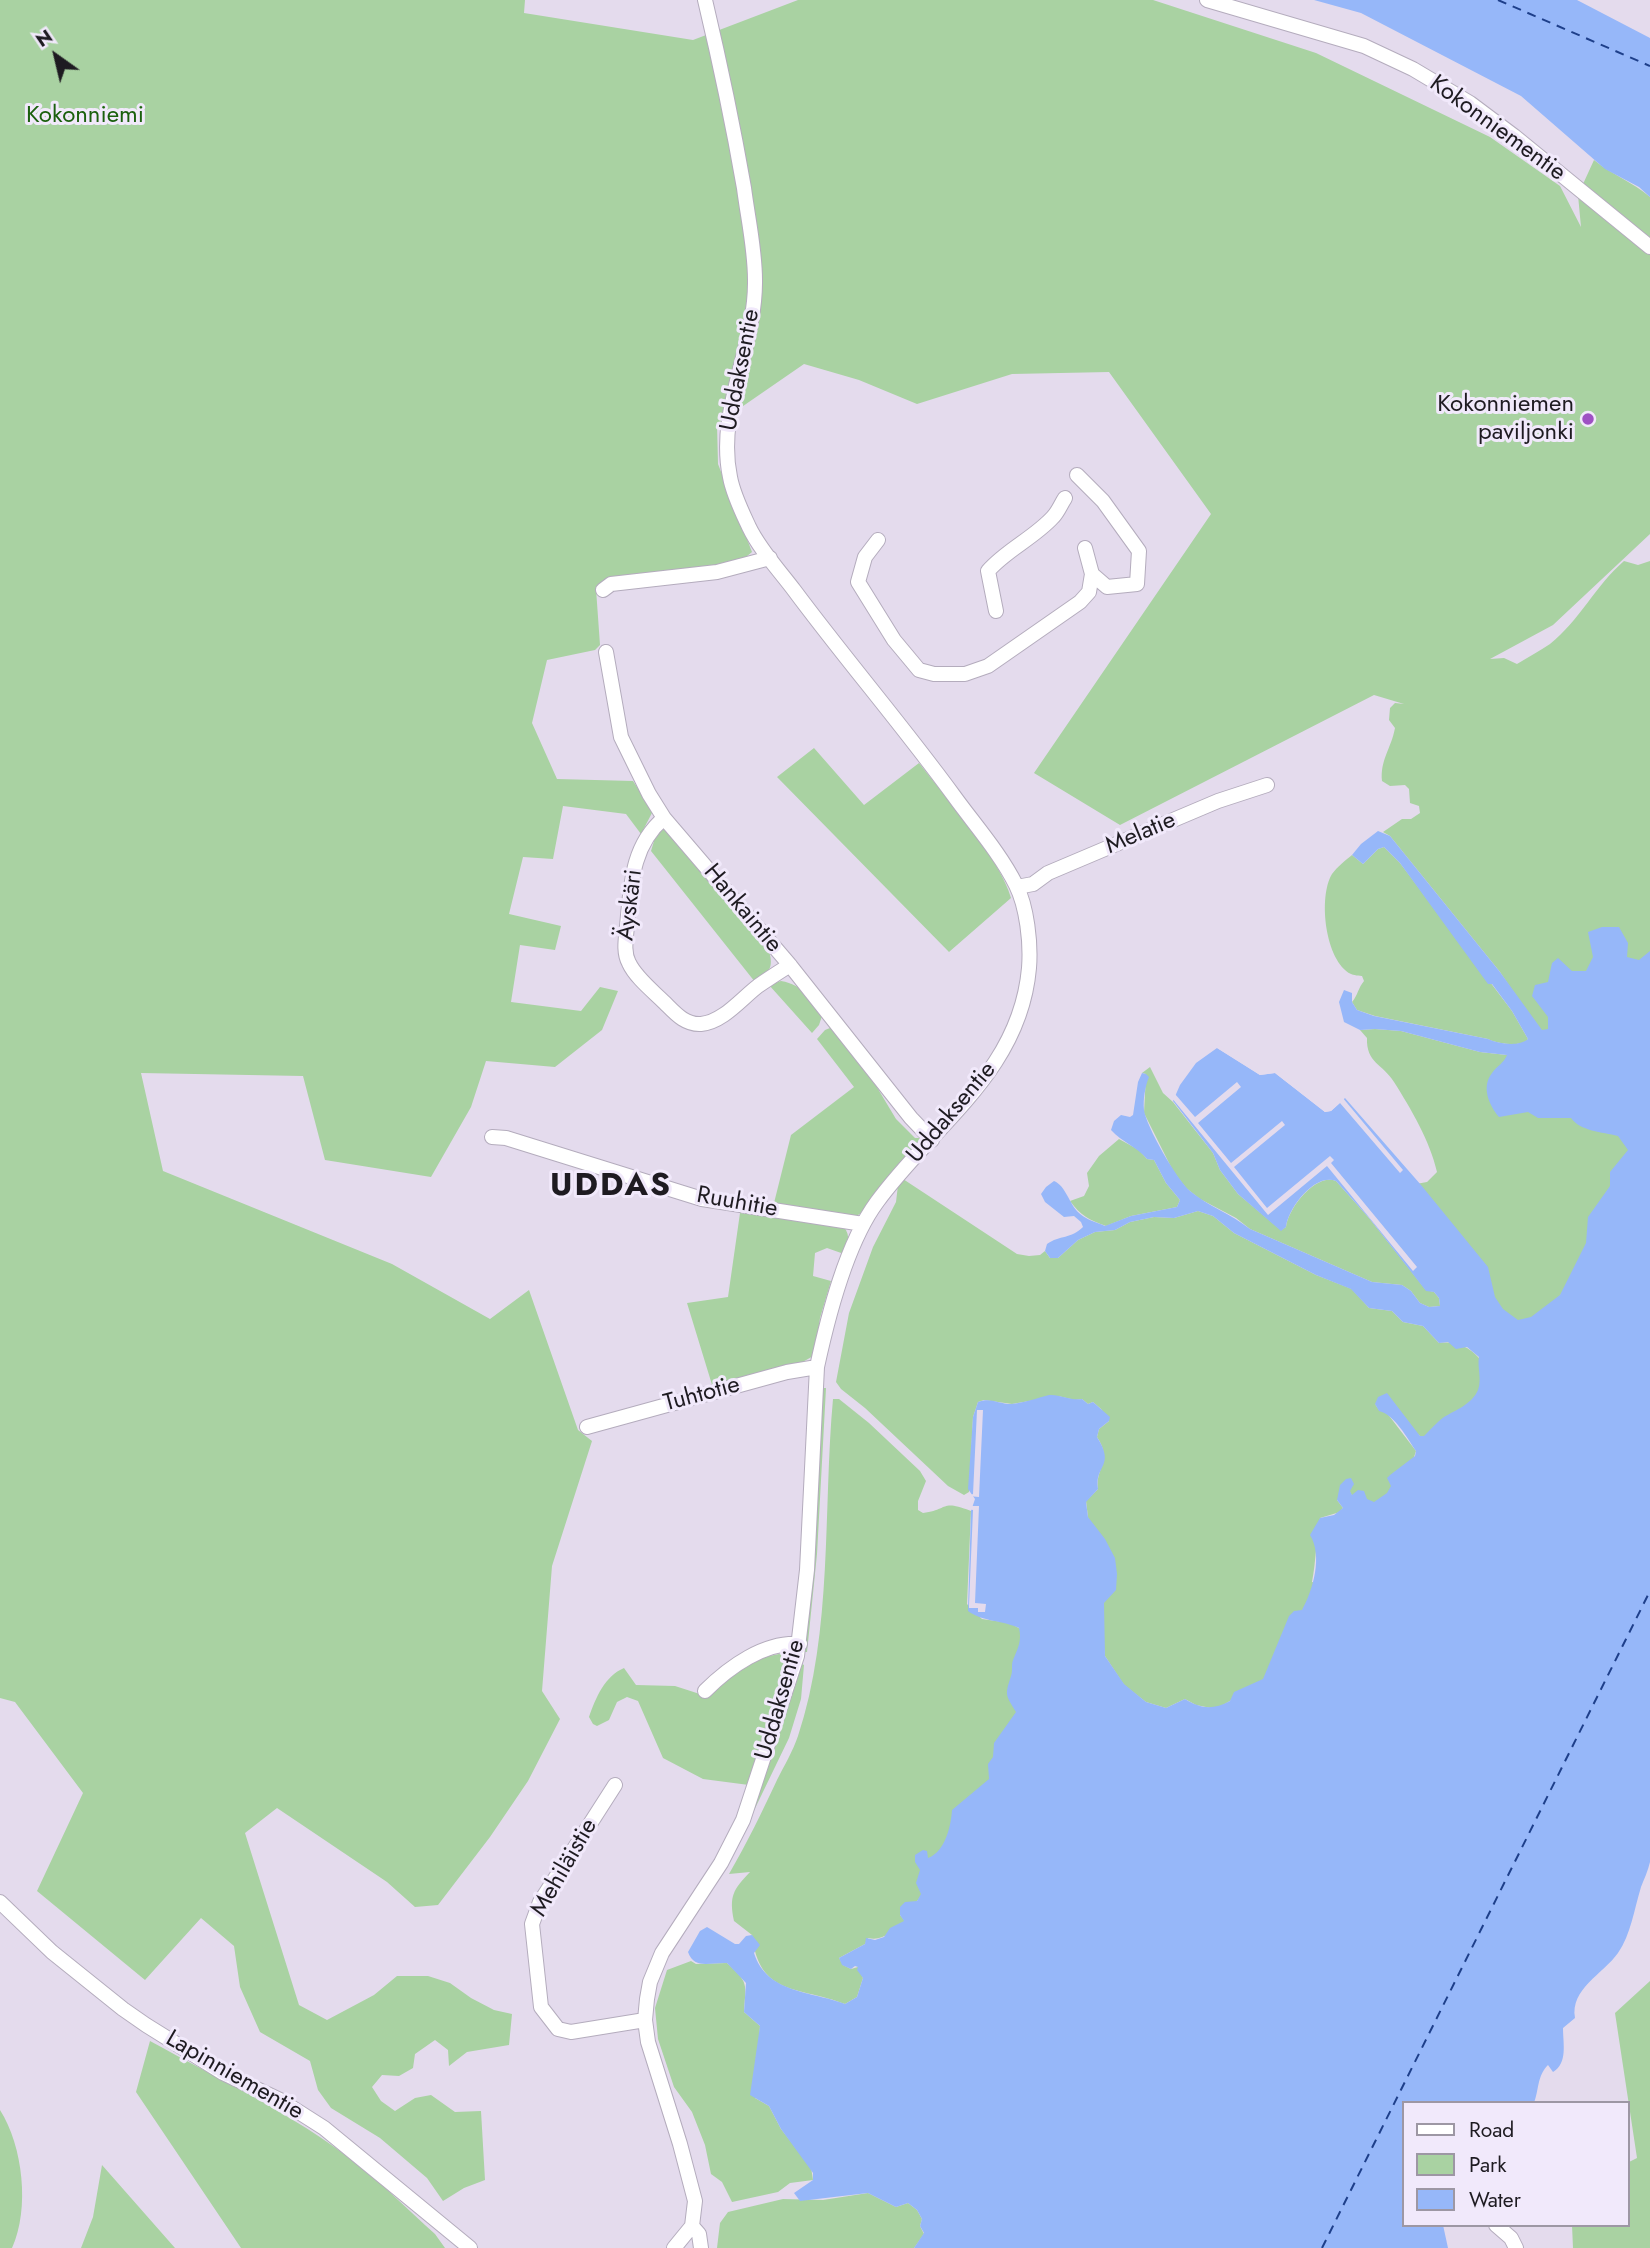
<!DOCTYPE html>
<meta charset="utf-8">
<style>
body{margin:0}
#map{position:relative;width:1650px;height:2248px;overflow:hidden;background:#e4dbed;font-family:Jost,sans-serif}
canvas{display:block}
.legend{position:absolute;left:1402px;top:2101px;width:228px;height:126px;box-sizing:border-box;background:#f1e9fb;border:2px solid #9d97a4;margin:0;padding:9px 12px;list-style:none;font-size:21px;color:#1e1b21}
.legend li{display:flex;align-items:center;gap:14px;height:35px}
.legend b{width:35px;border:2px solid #9d97a4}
.north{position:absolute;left:21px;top:21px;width:70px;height:70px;-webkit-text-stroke:5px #f1e9fb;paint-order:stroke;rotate:326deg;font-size:19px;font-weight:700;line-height:28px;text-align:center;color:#1e1b21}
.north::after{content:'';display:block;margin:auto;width:24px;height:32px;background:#1e1b21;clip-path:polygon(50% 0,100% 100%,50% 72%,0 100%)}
</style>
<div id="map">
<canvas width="1650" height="2248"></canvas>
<ul class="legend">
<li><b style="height:9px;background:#fff"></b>Road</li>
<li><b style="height:19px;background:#a9d2a2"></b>Park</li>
<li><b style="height:19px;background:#96b7f9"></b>Water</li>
</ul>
<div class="north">N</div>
</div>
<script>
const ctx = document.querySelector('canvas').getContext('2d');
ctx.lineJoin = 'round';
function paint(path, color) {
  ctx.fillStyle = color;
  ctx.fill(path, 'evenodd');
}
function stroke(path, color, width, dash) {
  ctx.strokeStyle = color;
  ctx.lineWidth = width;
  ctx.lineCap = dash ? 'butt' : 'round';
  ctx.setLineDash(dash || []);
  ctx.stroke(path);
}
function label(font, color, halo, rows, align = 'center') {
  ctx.font = font + ' Jost,sans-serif';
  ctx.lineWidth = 6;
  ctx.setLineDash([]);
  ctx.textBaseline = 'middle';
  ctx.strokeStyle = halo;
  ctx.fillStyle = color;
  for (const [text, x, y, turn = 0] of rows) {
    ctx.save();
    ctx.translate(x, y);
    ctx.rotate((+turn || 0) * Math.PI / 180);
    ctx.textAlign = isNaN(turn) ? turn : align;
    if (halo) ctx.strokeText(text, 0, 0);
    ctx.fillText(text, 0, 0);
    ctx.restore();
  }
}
paint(new Path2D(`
 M0,0h525l-1,13 169,27 105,-40h355l163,53 174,84 70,49 21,41 -3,-32 16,-35c18,15 39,22 56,37v337l-97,91 -63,34 14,-1 13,6c11,-7 23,-13 33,-20 29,-23 46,-59 74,-83l14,4 12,-4v427l-99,61 -51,-77 -110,-136 -7,-4 19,-13h9l9,-6 -1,-7 -9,-3 -1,-14 -4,-4 -15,1 -8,-5c-2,-21 9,-32 13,-53l-6,-8 1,-12 5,-5 9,1 -30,-9 -254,130 -86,-52 177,-259 -102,-142 -97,2 -95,30 -58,-24 -55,-16 -87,60 1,40 34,88 -12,10 -133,18 -11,9 4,56 -5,5 -48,10 -15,63 25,56 76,2 20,30 -12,23 -15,-20 -63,-8 -10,53 -30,-2 -14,57 52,12 -6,24 -35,-5 -9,57 70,9 19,-24 18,4 -16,39 -47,37 -69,-6 -15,46 -40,70 -106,-17 -22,-84 -162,-3 22,98 229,93 98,55 39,-29 49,140 14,11 -40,125 -10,125 18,28 -32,62 -38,56 -52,68 -23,2 -28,-25 -110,-74 -32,25 54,172 28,15 47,-25 23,-19h31l22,7 21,15 23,12 18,4 -3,31 -42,7 -18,14 -1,-16 -13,-10 -20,14 -2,14 -14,8 -17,-1 -10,12 9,14 14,10 20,-13 16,-3 24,17 26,-1 4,69 -21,8 -21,13 -16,-23 -47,-40 -49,-30 -13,-18 -8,-29 -50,-29 -20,-45 -6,-41 -33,-28 -56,62 -108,-89 46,-98 -68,-91 -15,-4z
 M814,748l50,57 55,-42c27,35 81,95 92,135l-62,54 -172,-175z
 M664,828l105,123c5,17 0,22 -14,31l-104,-131 6,-20z
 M1384,847l16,16 112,148 16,28 -2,3c-10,4 -28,2 -38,-3l-113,-23 -18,-6 -5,-8c6,-7 6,-14 12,-21l-2,-5c-1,0 -10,-1 -11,-2 -26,-13 -33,-77 -19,-100 5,-7 14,-14 20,-19l11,9 15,-15z
 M781,981c23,4 28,17 41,35l-3,9 -7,8 -43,-48z
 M830,1028l4,2 41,54 21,35 19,19h7l1,3 -57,69 -8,5 -6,1 -78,-13 17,-68 63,-48 -37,-48 8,-9z
 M1375,1029l26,2 79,21 27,3 143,56 -18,34 -34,93 -54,82 -38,1 -90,-137 11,-2 10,-10c-7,-31 -26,-63 -43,-90 -11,-18 -28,-19 -27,-44l-7,-8z
 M1150,1067l13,26 10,9 40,51 7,17 18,24 43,36 5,-3c2,-18 29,-54 50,-46l33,37 57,72 8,2 5,6 1,8 -11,1 -9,-4 -9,-12 -9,-6 -30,-3 -122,-53 -14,-11 -36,-19 -14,-11 -13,-17 -29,-58 2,-39 -4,-1z
 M1119,1139l20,11 8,9 7,1 12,23 14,17 -3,7 -46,9 -25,10c-17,-6 -26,-11 -36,-25l14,-5 5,-10 -2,-13 12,-17z
 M903,1179l114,75 12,2 11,-1 5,-4 5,7h8l20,-18 17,-8 20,-2 15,-8 24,-5 20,1 24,-7 15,5 21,17 82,42 36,14 17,19 23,3 11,11 20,4 16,17c22,-3 37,8 48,26l-28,83 -39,-16 -45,-32 4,6 8,3 29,38 -19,59 -45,-14 -2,-4 -13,8 6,8 -3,4 -20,6c-4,22 -4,43 -8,64l91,19 -187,108 -20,-4 -11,-6 -19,9 -20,-6 -22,-17 -19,-29 -19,-155 12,-12c-3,-21 15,-28 -1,-52l2,-8 10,-8 -8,-12 -8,-7 -5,2 -6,-5 -7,1 -17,-4 -46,8 -28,-4 -6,2 -5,15 -4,75 -5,3 -16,-9 -83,-78 -24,-19 -5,-7 13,-69 24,-66 23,-45 2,-17z
 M740,1213l104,14c7,9 4,18 0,27l-17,-6 -12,5 -2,23 18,5 -11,37 -5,37 -16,9 -86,24 -26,-85 41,-6z
 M821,1388h5l-9,166 -10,98h-4z
 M833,1399h6l30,24 51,48 6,10 -8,20v9l5,3c26,-3 17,-14 48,-2l-4,93 15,15 28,4 19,11 -12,138 -100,129 -17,14 5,6c-12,9 -22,21 -37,17l-3,6 -26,14 4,7 8,4 7,-2 5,11 -6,19 -12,7c-46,-18 -86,-7 -93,-69l-18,-14c-5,-25 -1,-31 16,-49l-21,2c18,-31 33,-62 48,-94 7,-14 16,-29 21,-44 35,-104 25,-228 35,-337z
 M779,1654l6,1 3,4 -39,126 -46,-6 -40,-21 -25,-57 -11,-4 -10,5 -8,18 -12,6 -4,-2 -4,-7c7,-20 16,-41 35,-49l12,17 39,1 31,10 5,-1c25,-23 34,-35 68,-41z
 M800,1663l4,2 -3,34 -12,39 -42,87h-2l38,-102z
 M691,1961l5,3 31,-1c22,20 19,20 17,49l16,14 -5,72 14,8 12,23 30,38 2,13 -23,3 -12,9 -46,10 -10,-20 -11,-8 -6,-29 -13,-33 -18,-25 -16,-48 -3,-31 12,-38z
 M1650,1981v267h-77l-1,-23h55v-62l10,-5 -22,-145z
 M150,2041c69,38 143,73 206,122 28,22 53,48 79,71l10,14h-204l-105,-156z
 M0,2110c23,36 30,99 12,138h-12z
 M102,2165l73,83h-94l12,-31z
 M868,2193l28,14 12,-4 9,7 5,9 -2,7 4,8 -10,14h-197l3,-25 8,-11 55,-13 40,1z`), '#a9d2a2');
paint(new Path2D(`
 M1314,0h263l73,38v159l-11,-10 -34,-18 -84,-73 -160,-83z
 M1378,831l12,5 110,136 42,58 6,-1v-12l-16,-21 3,-11 13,-3 4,-19 6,-5 14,13h14l7,-14 -5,-25 14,-5h17l9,16 -1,14 12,3 11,-9v911c-2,9 -6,17 -9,25 -7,23 -10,47 -23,66 -15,21 -48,36 -43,65l-12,10c0,16 5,35 -10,44l-5,-7c-11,11 -9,25 -14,38h-131v122h40l5,23h-534l10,-15 -4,-7 2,-7 -5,-9 -9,-7 -12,4 -28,-14 -68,8 -6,-8 19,-13v-7l-32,-44 -12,-23 -19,-11 10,-69 -16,-14 2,-29 -19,-20c-16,-1 -33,7 -39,-11l12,-21 7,-4 28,17h4l7,-8 6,-1 8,10 -6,8c13,41 58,38 91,51l12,-7 6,-19 -6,-8 1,-3 -3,-1 -4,3 -9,-4 -3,-7 26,-14 1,-6 9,2 9,-3 6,-9 14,-7 -4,-6v-8l5,-5 12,-1 4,-7 -5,-11 4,-13 -5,-8v-7l8,-5 4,1 1,7c17,-6 23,-32 24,-48l37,-31 -1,-15 5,-7 1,-14 22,-31c-11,-18 -11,-17 -5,-36 2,-6 0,-11 2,-16 5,-12 9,-19 6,-32 -17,-8 -36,-6 -51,-17l3,-100 4,-12 -7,-10 5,-72 5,-15c12,-5 21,2 33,2 13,-1 26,-6 38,-9 11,-1 22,6 33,4l6,5 5,-2 17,15 -1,4 -10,8 -2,8c19,30 -3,28 1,52l-12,13 2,15 17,22 10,19 2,16 -1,16 -12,13 1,53 19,28 22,18 20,6 19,-9c16,10 28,11 45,2l4,-9 29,-13 26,-63 5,-5 8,-1c11,-20 21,-54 8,-75l10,-17 14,-3 9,-7 -6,-8 3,-15 6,-6 5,-1 3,6 -4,7 2,4 6,-5 6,1 3,8 7,3 13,-9 4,-7 -4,-8 3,-3 25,-19 1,-5c-9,-13 -21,-36 -37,-40l-4,-7 3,-7 9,-4 33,43h4c6,-6 13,-14 20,-19 12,-7 28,-13 34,-27 4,-11 -1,-23 1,-33l-12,-10 -11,2 -8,-7 -9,1 -16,-17 -20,-4 -11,-11 -23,-3 -18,-19 -35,-14 -82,-42 -21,-17 -15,-5 -24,7 -20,-1 -24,5 -15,8 -20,2 -17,8 -20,18h-8l-5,-7 2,-7c13,-9 24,-5 36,-17l-2,-5 -7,-6 -10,1 -19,-15 -4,-8 5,-7 8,-6c12,5 15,23 25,32 8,7 17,9 26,13l26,-10 46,-9 3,-7 -14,-17 -12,-23 -7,-1c-10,-12 -25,-17 -36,-29l3,-9 7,-6 9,2 3,-2 5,-33 4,-9 4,1 3,3c-4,10 -6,22 -5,33 2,16 33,70 46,81 18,15 41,23 60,38l122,53 30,3 9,6 9,12 9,4 11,-1 -1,-8 -5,-6 -8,-1 -57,-73 -33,-37c-22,-8 -48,28 -50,46l-5,4 -43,-37 -18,-24 -7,-17 -40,-52 7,-16 16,-22 21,-15 43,27 15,-2 50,39 6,-1 14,-13 76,87 67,82 7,30 8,12 15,11 13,-3 29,-22 26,-52 2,-26 22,-31v-14l18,-22 -10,-14c-16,-4 -38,-5 -47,-18h-33l-10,-6 -29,5c-10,-12 -18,-30 -7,-44 5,-7 12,-10 15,-18l-27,-3 -79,-21 -26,-2 -15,1 -16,-8 -5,-20 5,-12 8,3v9l5,8 17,6 114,23c11,5 31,8 40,0l-16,-28 -20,-27h-4l-88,-121 -16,-16 -6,2 -15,15 -11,-9 9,-11z`), '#96b7f9');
paint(new Path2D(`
 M1218,1045l43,26 16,-1 50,38 15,-11 61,73 -3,3 -60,-70 -9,8 -6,1 -50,-39 -15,2 -46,-29z
 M1237,1082l4,5 -43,36 33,40 51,-42 3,4 -51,42 33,41 63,-52 4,4 -3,3 86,104 -4,4 -86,-105 -59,49 -97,-118 4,-3 20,23z
 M977,1410h6l-4,87 -11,-1 5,-2z
 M969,1506h10l-4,97 11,1 -1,8h-7v-4h-9v-3l4,-95 -5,-1z`), '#e4dbed');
stroke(new Path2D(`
 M1498,0l152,66
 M1322,2248l328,-657`), '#1e3f8a', 2, [9, 7]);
const minor = new Path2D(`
 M1207,0l157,46 49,23 57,34 44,33 136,111
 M1077,475l26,26 36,50 -2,33 -30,3 -15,-13 -7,-26
 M878,540l-13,17 -7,25 36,58 25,30 15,4h31l23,-8 92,-64 9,-10 3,-18
 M603,590l8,-6 106,-12 53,-14
 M996,611l-8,-40c18,-21 46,-33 65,-54 5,-5 8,-13 12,-19
 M606,652l15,85 28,57 15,24 125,146 122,154 21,22
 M664,818c-33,28 -33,68 -37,108 -1,12 -4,26 2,37 7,15 24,28 36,40 10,10 20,22 36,21 22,-2 40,-25 57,-38 10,-7 21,-14 32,-21
 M1017,887l16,-3 15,-11 170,-72 49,-16
 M492,1137l14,1 196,61 161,25
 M587,1427l200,-55 30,-5
 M705,1691c24,-24 60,-50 95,-47
 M615,1785l-75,117 -8,22 9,83 17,22 13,3 74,-12
 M0,1902l52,50 71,57 23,16 77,48 57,27 44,28 146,120
 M1496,2225l15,13 5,10
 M692,2226l7,8 2,14
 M674,2248l18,-22 3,-25 -15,-57 -32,-102 -3,-22 2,-21 3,-17 12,-29 59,-90 22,-43 54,-164 10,-86 10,-203c11,-51 29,-123 60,-165 56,-77 143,-130 152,-234 2,-25 -2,-61 -13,-83 -16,-32 -41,-60 -62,-89 -51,-70 -108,-136 -160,-206 -15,-20 -34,-40 -45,-63 -7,-15 -16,-33 -19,-50 -14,-67 26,-130 25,-197 0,-31 -7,-61 -11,-92 -11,-63 -24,-125 -39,-188`);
stroke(minor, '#b4acbd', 16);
stroke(minor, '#fff', 14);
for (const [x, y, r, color] of [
 [1588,419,7,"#9e51c3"]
]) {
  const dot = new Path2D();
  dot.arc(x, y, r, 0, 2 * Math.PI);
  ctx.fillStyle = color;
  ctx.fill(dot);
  stroke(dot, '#f1e9fb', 2.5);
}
label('24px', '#1b600e', '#f1e9fb', [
 ["Kokonniemi",85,116]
]);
label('24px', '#1e1b21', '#f1e9fb', [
 ["Kokonniementie",1497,129,36],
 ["Uddaksentie",741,370,-79],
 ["Melatie",1141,834,-23],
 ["Äyskäri",631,905,-83],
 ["Hankaintie",742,909,50],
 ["Uddaksentie",952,1113,-50],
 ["Ruuhitie",737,1203,10],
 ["Tuhtotie",702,1395,-15],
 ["Uddaksentie",781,1700,-74],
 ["Mehiläistie",565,1868,-60],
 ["Lapinniementie",234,2076,30]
]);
label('24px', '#1e1b21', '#f1e9fb', [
 ["Kokonniemen",1574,405],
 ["paviljonki",1574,433]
], 'right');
ctx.letterSpacing = '2px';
label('bold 32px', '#1e1b21', '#f1e9fb', [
 ["UDDAS",611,1187]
]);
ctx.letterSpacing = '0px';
</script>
